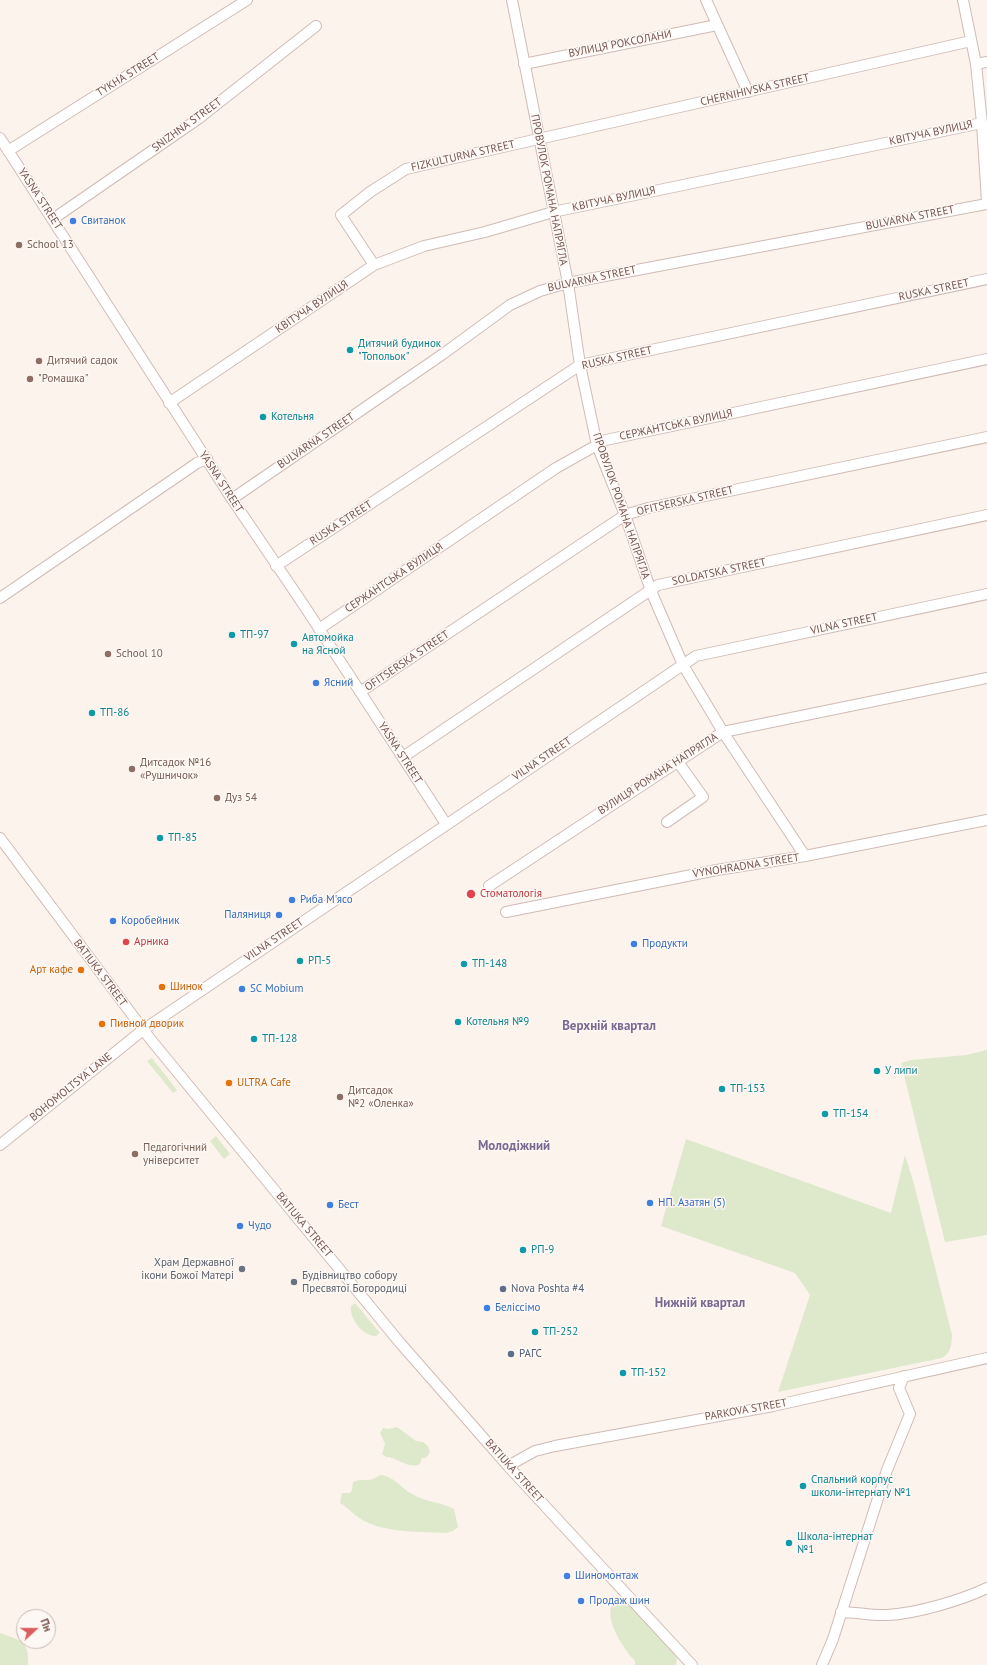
<!DOCTYPE html>
<meta charset="utf-8">
<style>
body{margin:0}
#map{position:relative;width:987px;height:1665px;overflow:hidden;background:#fcf3ed;font-family:"PT Sans",sans-serif}
canvas{display:block}
.north{position:absolute;left:16px;top:1609px;width:40px;height:40px;box-sizing:border-box;background:#fef8f4;border:1px solid #c8b7b3;border-radius:50%;rotate:69deg;font-size:11px;font-weight:700;line-height:16px;text-align:center;color:#765651}
.north::after{content:'';display:block;margin:auto;width:14px;height:18px;background:#da5e5f;clip-path:polygon(50% 0,100% 100%,50% 72%,0 100%)}
</style>
<div id="map">
<canvas width="987" height="1665"></canvas>
<div class="north">Пн</div>
</div>
<script>
const ctx = document.querySelector('canvas').getContext('2d');
ctx.lineJoin = 'round';
function paint(path, color) {
  ctx.fillStyle = color;
  ctx.fill(path, 'evenodd');
}
function stroke(path, color, width, dash) {
  ctx.strokeStyle = color;
  ctx.lineWidth = width;
  ctx.lineCap = dash ? 'butt' : 'round';
  ctx.setLineDash(dash || []);
  ctx.stroke(path);
}
function label(font, color, halo, rows, align = 'center') {
  ctx.font = font + ' "PT Sans",sans-serif';
  ctx.lineWidth = 3;
  ctx.setLineDash([]);
  ctx.textBaseline = 'middle';
  ctx.strokeStyle = halo;
  ctx.fillStyle = color;
  for (const [text, x, y, turn = 0] of rows) {
    ctx.save();
    ctx.translate(x, y);
    ctx.rotate((+turn || 0) * Math.PI / 180);
    ctx.textAlign = isNaN(turn) ? turn : align;
    if (halo) ctx.strokeText(text, 0, 0);
    ctx.fillText(text, 0, 0);
    ctx.restore();
  }
}
paint(new Path2D(`
 M987,1050v185l-42,7 -44,-179 10,-3 55,-5z
 M152,1058l25,32 -4,3 -26,-32z
 M216,1136l14,18 -6,5 -14,-18z
 M686,1139l205,74 14,-58 9,29 38,151c-1,10 0,17 -10,23l-164,34 32,-97 -15,-22 -134,-47z
 M355,1303l25,30 -4,3c-14,0 -27,-18 -25,-30z
 M397,1427l19,14 7,1 5,4 2,6 -4,6h-4l-2,6c-11,6 -23,-7 -34,-7l-4,-3 3,-10 -5,-11 3,-5 6,1z
 M380,1475c14,1 21,13 32,19 13,8 29,8 42,15l4,18 -5,4 -7,2c-29,-2 -67,1 -91,-18 -5,-4 -9,-9 -15,-12l2,-10h8l2,-3 1,-8c11,-5 14,2 27,-7z
 M625,1598l48,55 4,5 -1,7h-41v-4c-11,-12 -29,-38 -24,-55z
 M0,1633c20,7 30,8 28,32h-28z`), '#dee9cc');
const minor = new Path2D(`
 M512,0l56,283 12,82 17,80 28,70 26,76 32,74 40,67 82,124
 M706,0l42,92
 M963,0l13,64 6,59 5,79
 M524,64l193,-39
 M976,64l11,-2
 M0,138l232,361 73,108 141,217
 M8,151l239,-151
 M53,219l145,-100 118,-93
 M374,265l-33,-50 29,-23 36,-23 565,-128
 M169,403l205,-138 50,-19 61,-14 68,-20 429,-89
 M232,499l211,-145 67,-49 30,-14 28,-8 419,-79
 M276,566l304,-201 407,-86
 M0,598l197,-135 10,-4
 M319,629l237,-161 50,-28 381,-81
 M360,692l265,-177 23,-7 339,-71
 M403,757l255,-172 329,-70
 M667,822l36,-25 -25,-35
 M0,838l151,202 250,304 107,122 184,199
 M489,886l234,-154 264,-54
 M506,912l211,-42 88,-14 182,-36
 M0,1145l143,-115 553,-374 291,-62
 M508,1466l27,-15 20,-5 218,-40 214,-48
 M841,1612c15,0 31,4 46,3 28,-1 75,-15 100,-27
 M822,1665l11,-26 54,-169 23,-56 -11,-26 5,-12`);
stroke(minor, '#d0bbb5', 12);
stroke(minor, '#fff', 10);
for (const [x, y, r, color] of [
 [73,221,4,"#3f7fe0"],
 [19,245,4,"#8d6e63"],
 [350,350,4,"#0f9aa8"],
 [39,361,4,"#8d6e63"],
 [30,379,4,"#8d6e63"],
 [263,417,4,"#0f9aa8"],
 [232,635,4,"#0f9aa8"],
 [294,644,4,"#0f9aa8"],
 [108,654,4,"#8d6e63"],
 [316,683,4,"#3f7fe0"],
 [92,713,4,"#0f9aa8"],
 [132,769,4,"#8d6e63"],
 [217,798,4,"#8d6e63"],
 [160,838,4,"#0f9aa8"],
 [471,894,5,"#e0444e"],
 [292,900,4,"#3f7fe0"],
 [279,915,4,"#3f7fe0"],
 [113,921,4,"#3f7fe0"],
 [126,942,4,"#e0444e"],
 [634,944,4,"#3f7fe0"],
 [300,961,4,"#0f9aa8"],
 [464,964,4,"#0f9aa8"],
 [81,970,4,"#e8710a"],
 [162,987,4,"#e8710a"],
 [242,989,4,"#3f7fe0"],
 [458,1022,4,"#0f9aa8"],
 [102,1024,4,"#e8710a"],
 [254,1039,4,"#0f9aa8"],
 [877,1071,4,"#0f9aa8"],
 [229,1083,4,"#e8710a"],
 [722,1089,4,"#0f9aa8"],
 [340,1097,4,"#8d6e63"],
 [825,1114,4,"#0f9aa8"],
 [135,1154,4,"#8d6e63"],
 [650,1203,4,"#3f7fe0"],
 [330,1205,4,"#3f7fe0"],
 [240,1226,4,"#3f7fe0"],
 [523,1250,4,"#0f9aa8"],
 [242,1269,4,"#6b7280"],
 [294,1282,4,"#6b7280"],
 [503,1289,4,"#5c6f8a"],
 [487,1308,4,"#3f7fe0"],
 [535,1332,4,"#0f9aa8"],
 [511,1354,4,"#5c6f8a"],
 [623,1373,4,"#0f9aa8"],
 [803,1486,4,"#0f9aa8"],
 [789,1543,4,"#0f9aa8"],
 [567,1576,4,"#3f7fe0"],
 [581,1601,4,"#3f7fe0"]
]) {
  const dot = new Path2D();
  dot.arc(x, y, r, 0, 2 * Math.PI);
  ctx.fillStyle = color;
  ctx.fill(dot);
  stroke(dot, '#fef8f4', 1.5);
}
label('11px', '#765651', '#fef8f4', [
 ["ВУЛИЦЯ РОКСОЛАНИ",620,44,-11],
 ["TYKHA STREET",128,75,-32],
 ["CHERNIHIVSKA STREET",755,90,-13],
 ["SNIZHNA STREET",187,125,-36],
 ["КВІТУЧА ВУЛИЦЯ",931,133,-12],
 ["FIZKULTURNA STREET",463,156,-13],
 ["ПРОВУЛОК РОМАНА НАПРЯГЛА",549,190,79],
 ["YASNA STREET",40,199,57],
 ["КВІТУЧА ВУЛИЦЯ",614,199,-12],
 ["BULVARNA STREET",910,218,-11],
 ["BULVARNA STREET",592,279,-12],
 ["RUSKA STREET",934,290,-12],
 ["КВІТУЧА ВУЛИЦЯ",312,307,-34],
 ["RUSKA STREET",617,358,-13],
 ["СЕРЖАНТСЬКА ВУЛИЦЯ",676,425,-12],
 ["BULVARNA STREET",316,441,-34],
 ["YASNA STREET",221,482,57],
 ["OFITSERSKA STREET",685,501,-13],
 ["ПРОВУЛОК РОМАНА НАПРЯГЛА",621,506,71],
 ["RUSKA STREET",341,523,-33],
 ["SOLDATSKA STREET",719,572,-12],
 ["СЕРЖАНТСЬКА ВУЛИЦЯ",394,578,-34],
 ["VILNA STREET",844,624,-12],
 ["OFITSERSKA STREET",407,661,-34],
 ["YASNA STREET",400,753,57],
 ["VILNA STREET",542,759,-34],
 ["ВУЛИЦЯ РОМАНА НАПРЯГЛА",658,774,-33],
 ["VYNOHRADNA STREET",746,866,-9],
 ["VILNA STREET",274,940,-34],
 ["BATIUKA STREET",100,973,53],
 ["BOHOMOLTSYA LANE",71,1087,-39],
 ["BATIUKA STREET",304,1225,50],
 ["PARKOVA STREET",746,1410,-10],
 ["BATIUKA STREET",514,1471,48]
]);
label('11px', '#366cbe', '#fef8f4', [
 ["Свитанок",81,221],
 ["Ясний",324,683],
 ["Риба М'ясо",300,900],
 ["Паляниця",271,915,"right"],
 ["Коробейник",121,921],
 ["Продукти",642,944],
 ["SC Mobium",250,989],
 ["НП. Азатян (5)",658,1203],
 ["Бест",338,1205],
 ["Чудо",248,1226],
 ["Беліссімо",495,1308],
 ["Шиномонтаж",575,1576],
 ["Продаж шин",589,1601]
], 'left');
label('11px', '#785e54', '#fef8f4', [
 ["School 13",27,245],
 ["Дитячий садок",47,361],
 ["\"Ромашка\"",38,379],
 ["School 10",116,654],
 ["Дитсадок №16",140,763],
 ["«Рушничок»",140,776],
 ["Дуз 54",225,798],
 ["Дитсадок",348,1091],
 ["№2 «Оленка»",348,1104],
 ["Педагогічний",143,1148],
 ["університет",143,1161]
], 'left');
label('11px', '#0d838f', '#fef8f4', [
 ["Дитячий будинок",358,344],
 ["\"Топольок\"",358,357],
 ["Котельня",271,417],
 ["ТП-97",240,635],
 ["Автомойка",302,638],
 ["на Ясной",302,651],
 ["ТП-86",100,713],
 ["ТП-85",168,838],
 ["РП-5",308,961],
 ["ТП-148",472,964],
 ["Котельня №9",466,1022],
 ["ТП-128",262,1039],
 ["У липи",885,1071],
 ["ТП-153",730,1089],
 ["ТП-154",833,1114],
 ["РП-9",531,1250],
 ["ТП-252",543,1332],
 ["ТП-152",631,1373],
 ["Спальний корпус",811,1480],
 ["школи-інтернату №1",811,1493],
 ["Школа-інтернат",797,1537],
 ["№1",797,1550]
], 'left');
label('11px', '#be3a42', '#fef8f4', [
 ["Стоматологія",480,894],
 ["Арника",134,942]
], 'left');
label('11px', '#c56008', '#fef8f4', [
 ["Арт кафе",73,970,"right"],
 ["Шинок",170,987],
 ["Пивной дворик",110,1024],
 ["ULTRA Cafe",237,1083]
], 'left');
label('11px', '#5b616d', '#fef8f4', [
 ["Храм Державної",234,1263],
 ["ікони Божої Матері",234,1276],
 ["Будівництво собору",302,1276,"left"],
 ["Пресвятої Богородиці",302,1289,"left"]
], 'right');
label('11px', '#4e5e75', '#fef8f4', [
 ["Nova Poshta #4",511,1289],
 ["РАГС",519,1354]
], 'left');
label('bold 13px', '#7a6991', '#fef8f4', [
 ["Верхній квартал",609,1026],
 ["Молодіжний",514,1146],
 ["Нижній квартал",700,1303]
]);
</script>
